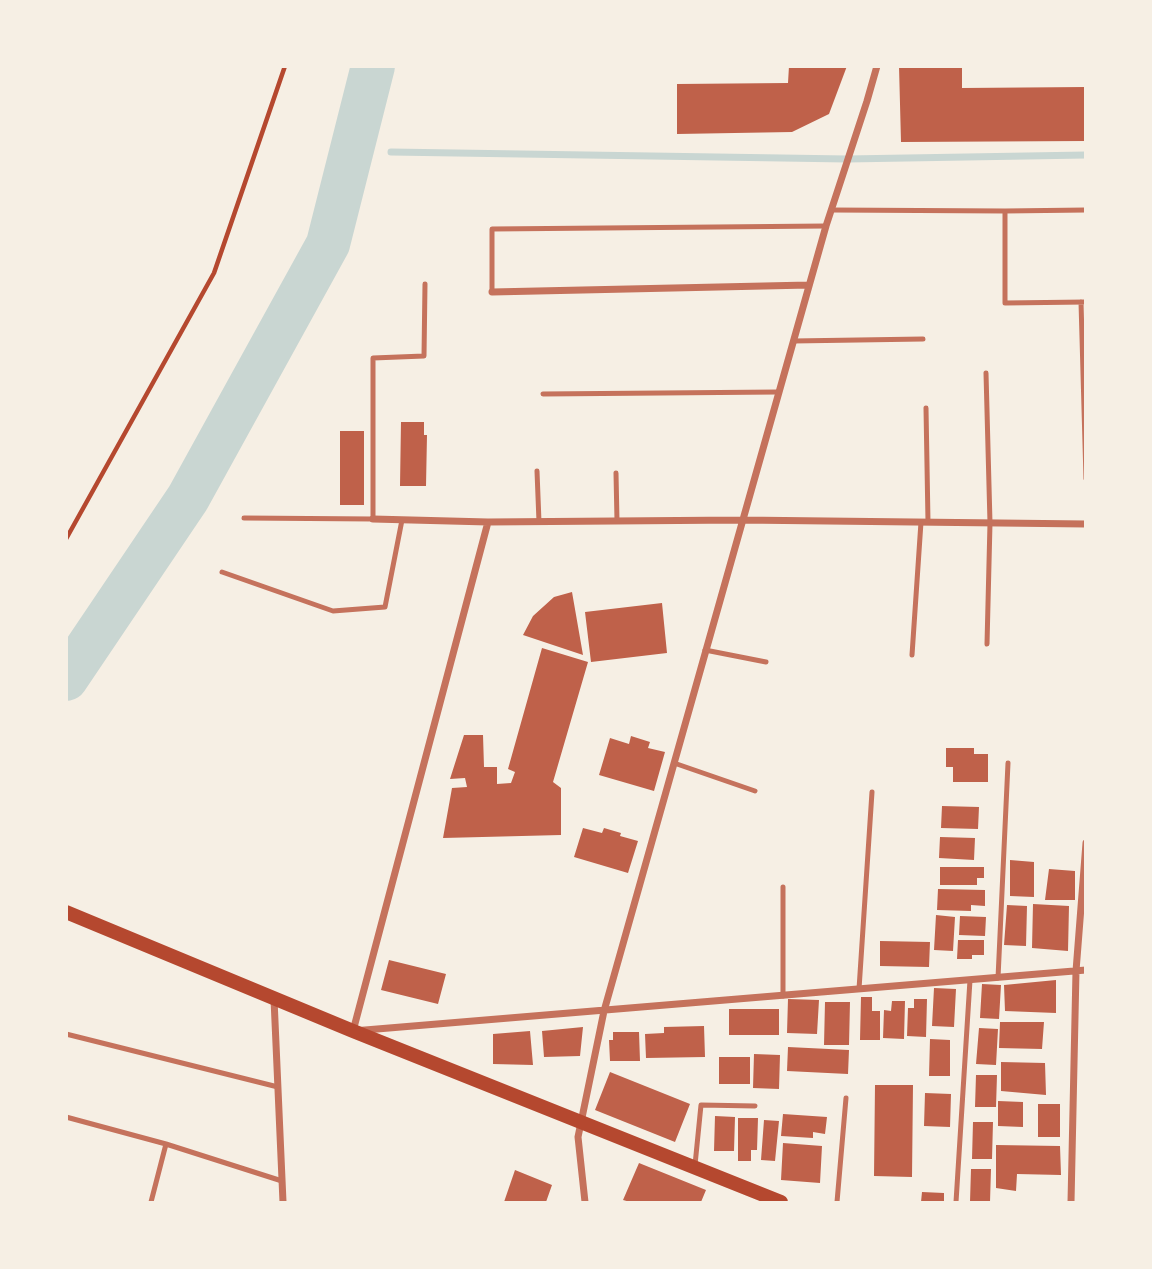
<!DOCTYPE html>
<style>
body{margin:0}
#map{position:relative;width:1152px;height:1269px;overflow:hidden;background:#f6efe4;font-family:Helvetica,sans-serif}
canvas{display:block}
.frame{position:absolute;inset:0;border:68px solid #f6efe4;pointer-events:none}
</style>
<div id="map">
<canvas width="1152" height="1269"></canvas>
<div class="frame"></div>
</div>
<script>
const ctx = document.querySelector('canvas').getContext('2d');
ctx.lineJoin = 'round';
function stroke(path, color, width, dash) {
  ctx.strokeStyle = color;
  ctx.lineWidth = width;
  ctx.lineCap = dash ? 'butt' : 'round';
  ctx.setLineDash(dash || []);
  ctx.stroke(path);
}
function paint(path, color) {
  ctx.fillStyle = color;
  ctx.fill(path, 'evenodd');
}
stroke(new Path2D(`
 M391,152l456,7 239,-4`), '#c9d6d2', 7);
stroke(new Path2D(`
 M66,679l122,-181 140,-254 45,-178`), '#c9d6d2', 44);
paint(new Path2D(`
 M789,66h58l-18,48 -37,18 -115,2v-50l111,-1z
 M899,66h63v22l124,-1v54l-185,1z
 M401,422h23v13h3l-1,51h-26z
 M340,431h24v74h-24z
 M572,592l11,63 -60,-20 10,-19 21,-19z
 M662,603l5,50 -76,9 -6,-50z
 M542,648l46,14 -35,120 8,6v47l-118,3 9,-50 15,-1 -2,-9 -15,1 14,-44h19l1,32h13v17l14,-1 4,-11 -7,-3z
 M631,736l19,6 -2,6 17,4 -11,39 -55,-16 11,-37 19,6z
 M946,748h28v6h14v28h-35v-15h-7z
 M942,806l37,1 -1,22 -37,-1z
 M583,828l19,5 2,-5 17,5 -1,3 18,5 -10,32 -54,-16z
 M940,837l35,1 -1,22 -35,-2z
 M1010,860l24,2v35l-24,-1z
 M940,867h44v11h-7v7h-37z
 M1049,869l26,2v29h-30z
 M938,889l47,1v16l-14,-1v6l-34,-1z
 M1033,904l36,2 -1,45 -36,-3z
 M1007,905l20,1 -1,40 -22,-1z
 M936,915l19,2 -2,34 -19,-1z
 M960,916l26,1 -1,19 -26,-1z
 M958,940h26v15h-12v4h-15z
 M880,941l50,1 -1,25 -49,-1z
 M389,960l57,14 -8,30 -57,-14z
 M1056,980v33l-51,-2 -1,-26z
 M982,984l19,1 -2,34 -19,-1z
 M934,988l22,1 -2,38 -22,-1z
 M861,997h11v14h8v29h-20z
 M788,999l31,1 -2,34 -30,-1z
 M914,999h13l-1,38 -19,-1 1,-28h6z
 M892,1001h13l-1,38 -21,-1 1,-28 7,1z
 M825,1002h25l-1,43h-25z
 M729,1009h50v26h-50z
 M1000,1022h44l-2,27 -43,-1z
 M704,1026l1,31 -59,1 -1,-24 19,-1v-6z
 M583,1027l-3,29 -36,1 -2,-26z
 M979,1028l19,1 -2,36 -20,-1z
 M530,1031l3,34 -40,-1v-30z
 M613,1032h26l1,29h-30l-1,-21h4z
 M930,1039l20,1v36h-21z
 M788,1047l61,3 -1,24 -61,-3z
 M754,1054l26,1 -1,34 -26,-1z
 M719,1057h31v27h-31z
 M1001,1062l44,1 1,32 -45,-4z
 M610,1072l80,32 -15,38 -80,-32z
 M976,1075h21l-1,32h-21z
 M875,1085h38l-1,92 -38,-1z
 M925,1093l26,1 -1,33 -26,-1z
 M998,1101l25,1v25l-25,-1z
 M1038,1104h22v33h-22z
 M783,1114l44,3 -2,17 -12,-2v6l-32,-2z
 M715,1116l20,1 -1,34h-20z
 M738,1118h20l-1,32h-6v11h-13z
 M764,1120l15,1 -4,40 -14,-1z
 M973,1122h20l-1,37h-20z
 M783,1143l39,3 -2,37 -39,-3z
 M996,1145l64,1 1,29 -44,-1 -1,17 -20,-3z
 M639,1163l67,27 -5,12h-71l-7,-2z
 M971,1169h20l-1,33h-20z
 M515,1170l37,15 -6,17h-42z
 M922,1192l22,1v9h-23z`), '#bf614a');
stroke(new Path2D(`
 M66,539l148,-266 71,-207`), '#b5482f', 4.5);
stroke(new Path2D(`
 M832,210l173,1v92l81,-1
 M1005,211l81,-1
 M492,292v-63l334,-3
 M1081,302l5,177
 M793,341l130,-2
 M986,373l4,150 -3,121
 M543,394l235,-2
 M926,408l2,114
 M537,471l2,51
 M616,473l1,48
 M244,518l129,1v-161l51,-2 1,-72
 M222,572l111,39 52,-4 17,-87
 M705,650l61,12
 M912,655l9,-133
 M674,763l81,28
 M998,978l10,-215
 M859,989l13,-197
 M783,996v-109
 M66,1034l212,53
 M66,1117l100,27 116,37
 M695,1165l6,-60 54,1
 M151,1202l15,-58
 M837,1202l9,-104
 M956,1202l14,-222`), '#c5725c', 5);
stroke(new Path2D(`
 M492,292l317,-7
 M373,519l115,3 253,-2 345,4
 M488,522l-135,509 733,-61
 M274,999l9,203
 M585,1202l-7,-65 26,-126 222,-785 41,-125 10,-35
 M1071,1202l5,-231 10,-128`), '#c5725c', 7);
stroke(new Path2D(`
 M66,912l287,119 428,171`), '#b5482f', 14);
</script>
